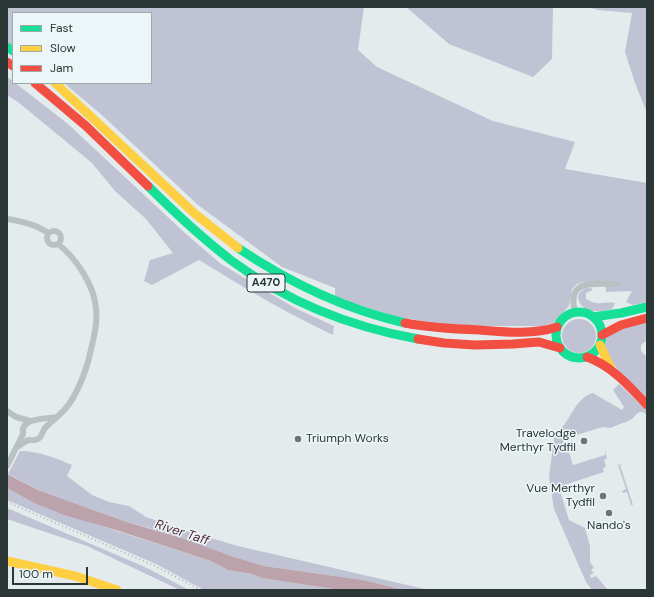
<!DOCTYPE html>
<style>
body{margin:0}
#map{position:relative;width:654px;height:597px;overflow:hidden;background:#e4ebec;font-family:"DM Sans",sans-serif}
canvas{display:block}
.frame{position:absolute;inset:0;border:8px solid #2b3636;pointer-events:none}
.legend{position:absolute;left:12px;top:12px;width:140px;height:72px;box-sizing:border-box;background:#ecf6f8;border:1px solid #9fa9aa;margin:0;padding:5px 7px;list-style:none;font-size:12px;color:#2b3636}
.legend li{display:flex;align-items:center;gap:8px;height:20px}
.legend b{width:20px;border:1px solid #9fa9aa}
.scale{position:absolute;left:12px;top:567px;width:76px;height:18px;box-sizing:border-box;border:2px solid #2b3636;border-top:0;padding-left:5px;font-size:12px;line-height:14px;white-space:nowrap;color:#2b3636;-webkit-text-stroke:3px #ecf6f8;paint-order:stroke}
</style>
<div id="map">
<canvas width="654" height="597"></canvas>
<div class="frame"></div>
<ul class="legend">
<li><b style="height:5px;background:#16e098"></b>Fast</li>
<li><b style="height:5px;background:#ffcf43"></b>Slow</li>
<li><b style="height:5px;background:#f24e42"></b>Jam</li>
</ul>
<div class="scale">100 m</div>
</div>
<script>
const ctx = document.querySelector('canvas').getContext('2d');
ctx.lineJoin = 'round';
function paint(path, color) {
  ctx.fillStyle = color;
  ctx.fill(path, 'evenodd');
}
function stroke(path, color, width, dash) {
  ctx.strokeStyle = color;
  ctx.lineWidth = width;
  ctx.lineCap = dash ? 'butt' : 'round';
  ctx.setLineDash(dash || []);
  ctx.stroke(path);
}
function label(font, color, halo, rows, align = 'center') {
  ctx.font = font + ' "DM Sans",sans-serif';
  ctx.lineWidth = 3;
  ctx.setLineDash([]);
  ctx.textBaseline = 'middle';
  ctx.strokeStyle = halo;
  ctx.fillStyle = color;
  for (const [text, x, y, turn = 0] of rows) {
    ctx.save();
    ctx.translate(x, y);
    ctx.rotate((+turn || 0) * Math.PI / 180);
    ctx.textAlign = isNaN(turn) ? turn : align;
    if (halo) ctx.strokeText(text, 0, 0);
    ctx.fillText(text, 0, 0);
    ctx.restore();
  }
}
paint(new Path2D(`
 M7,7h357l-6,43 19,17 116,54 82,21 -10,27 82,14v119l-14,3 -7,-3 6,-11 -26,1 -1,-10h-22l-6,2 -5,5 -3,17 -16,17 -11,3h-66l-38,-2 -45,-8 -58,-19v-9l-53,-21 -84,-62 -95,-89 -39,-33h87v-70h-138v33l-6,-4z
 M406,7h147l-1,52 -19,18 -84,-33z
 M588,7h59v106l-12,-30 -10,-31 7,-39 -34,-3z
 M7,77l6,4v2h2l12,9 41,32 118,110 35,30 74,44 39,18 -1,9c-47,-22 -90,-48 -134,-75l-47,25 -8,-4 6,-21 23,-7 -27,-34 -31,-28 -23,-28 -74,-61 -11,-7z
 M586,288h5l2,2 -7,3v6c15,8 15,2 29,4l-3,6c-7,2 -17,3 -24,1 -6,-2 -13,-11 -8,-18 2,-2 4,-3 6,-4z
 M562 336a17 17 0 1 1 34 0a17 17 0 1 1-34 0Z
 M647,322v18l-6,5v6l6,6v43c-10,-9 -51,-47 -40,-62 7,-9 29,-13 40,-16z
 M619,384l28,27v5c-1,-2 -3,-4 -5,-4 -5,-1 -7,5 -10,7 -6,4 -15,5 -21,9l-8,-1 -40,12 4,14 2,-1 4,13 32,-10v-4l2,7 -3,2 2,7 -3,1 1,4 -40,13 -3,9 8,26 16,8 5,18v16l4,6 -3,2 3,3 -4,2 1,3 5,-2 12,14h-16l-6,-8 -32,-73 -5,-32 4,-31 2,1c-1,-4 -2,-8 0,-12 2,-4 6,-6 9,-10 9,-12 13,-27 29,-32l29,17 2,-3 -11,-17z
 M20,451c18,0 36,7 52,14l-5,11 25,19 17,7 20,4 17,11 34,12 58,17 191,44h-25l-41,-10 -99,-14 -33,-10 -82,-28 -25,-7 -86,-31 -30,-16z
 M624,463l-4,2 13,40h-2l-4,-13 -4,1 -1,-2 4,-2 -8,-24 -3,1z
 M7,488l25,14 60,21 119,38 17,9 24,4 9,4 79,12h-136l-48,-26 -149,-64z
 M7,508l138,59 44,23h-9l-93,-44 -80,-27z`), '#c0c3d3');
paint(new Path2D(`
 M7,474l31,16 86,31 63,19 44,16 33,10 99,14 41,10h-64l-79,-12 -9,-4 -24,-4 -17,-9 -92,-30 -55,-16 -32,-13 -25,-14z`), '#bba2ab');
stroke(new Path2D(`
 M7,219c14,2 30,6 41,14
 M47 238a7 7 0 1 1 14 0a7 7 0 1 1-14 0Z
 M575,312c-9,-34 20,-28 42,-28
 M7,411l9,6 14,4
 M16,448c4,-3 9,-7 13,-8 3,0 6,1 9,-1 5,-3 4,-9 8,-12 6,-6 14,-12 20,-19 11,-13 17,-30 22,-46 4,-18 10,-36 8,-54 -2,-23 -20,-50 -38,-64
 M7,466l16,-32c-3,-17 23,-15 34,-17`), '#bac1c3', 6);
stroke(new Path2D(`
 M7,47l6,4
 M148,186c26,26 54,52 84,75 54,40 119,66 186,78
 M238,248c52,35 106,61 167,75
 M556 335a23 23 0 1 1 46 0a23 23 0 1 1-46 0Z
 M593,317l28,-4 26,-6`), '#16e098', 9);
stroke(new Path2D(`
 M55,83l139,130 44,35
 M600,345l11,24
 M7,561l68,15 42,14`), '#ffcf43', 9);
stroke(new Path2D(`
 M7,62l6,4
 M35,83l51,43 62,60
 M405,323c25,5 50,6 75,7 25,2 53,5 77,-3
 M602,335l19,-10 26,-7
 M418,339l26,4 31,2 38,-1 26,-2 21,6
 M587,357c25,9 42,29 60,48`), '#f24e42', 9);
stroke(new Path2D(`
 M7,502l148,64 46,24`), '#a4abac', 1.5, [1, 3]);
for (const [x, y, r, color] of [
 [298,439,4,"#6c7576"],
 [584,441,4,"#6c7576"],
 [603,496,4,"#6c7576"],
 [609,513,4,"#6c7576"]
]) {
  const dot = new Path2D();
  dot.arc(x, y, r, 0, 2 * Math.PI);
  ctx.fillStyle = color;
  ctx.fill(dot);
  stroke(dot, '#ecf6f8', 1.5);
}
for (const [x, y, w] of [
 [266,283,38]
]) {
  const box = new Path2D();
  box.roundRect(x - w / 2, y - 9, w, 18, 3);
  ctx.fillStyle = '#ecf6f8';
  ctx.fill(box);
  stroke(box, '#2b3636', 1);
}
label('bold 11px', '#2b3636', null, [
 ["A470",266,283]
]);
label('12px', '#2b3636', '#ecf6f8', [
 ["Travelodge",576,434],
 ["Merthyr Tydfil",576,448],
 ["Triumph Works",306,439,"left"],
 ["Vue Merthyr",595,489],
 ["Tydfil",595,503],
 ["Nando's",609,526,"center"]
], 'right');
label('italic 13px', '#532533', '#ecf6f8', [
 ["River Taff",182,533,18]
]);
</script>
